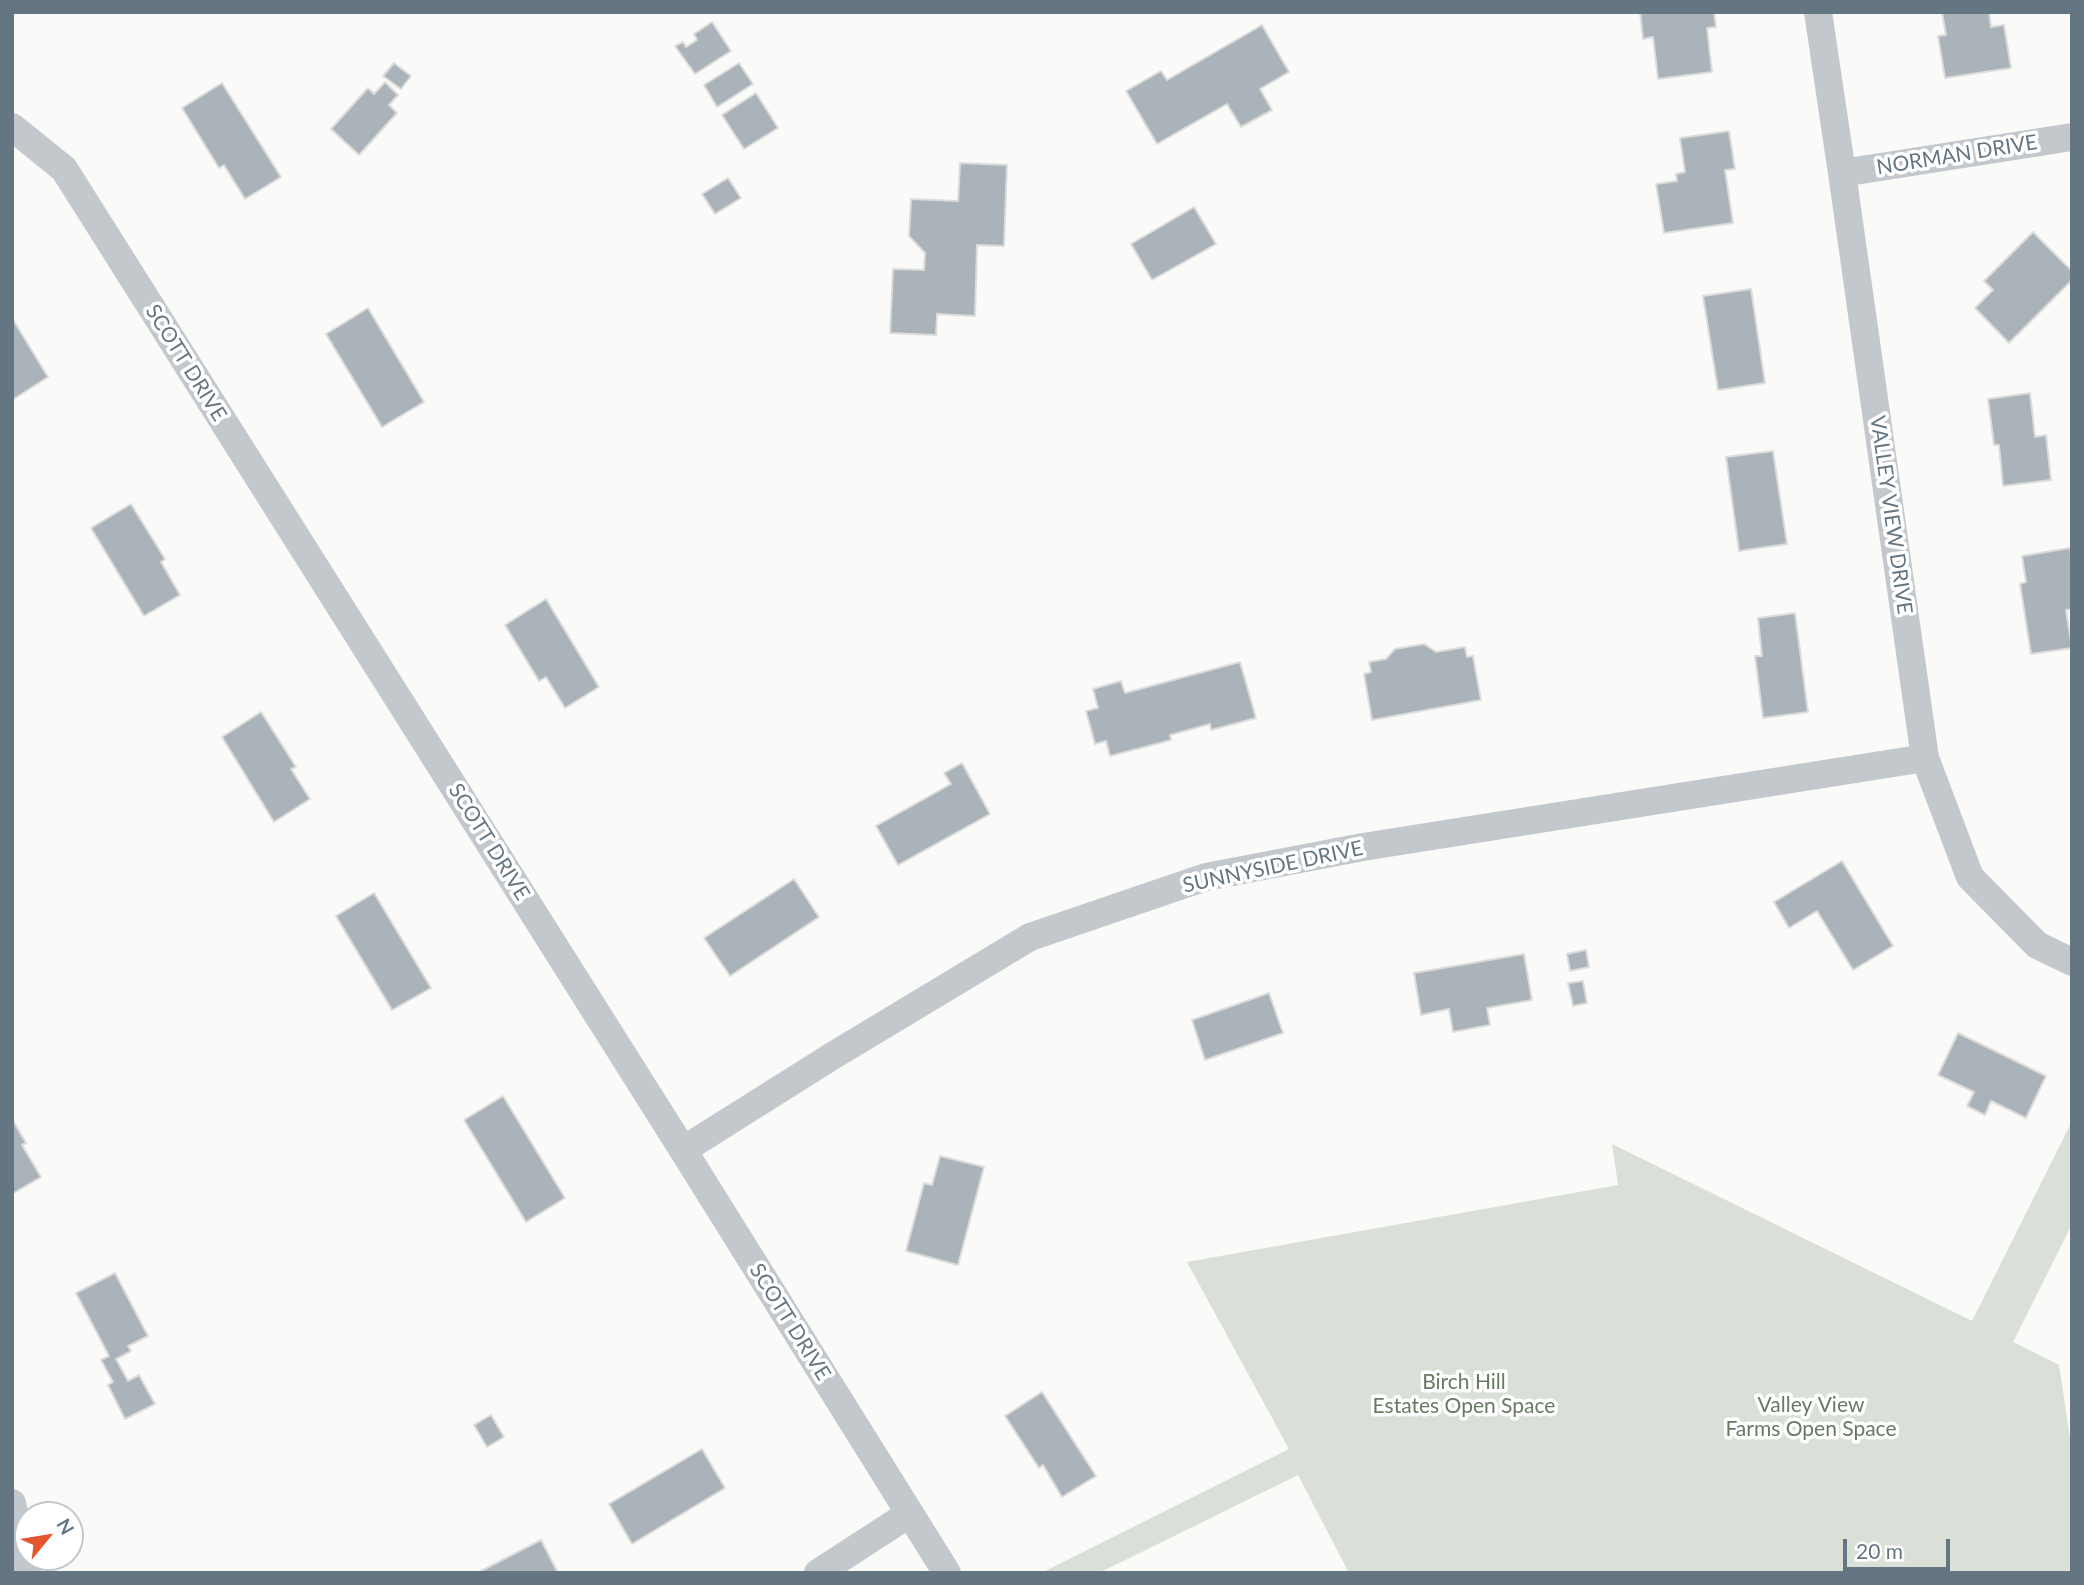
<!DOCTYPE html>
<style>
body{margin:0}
#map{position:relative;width:2084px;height:1585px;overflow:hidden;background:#fafaf8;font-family:Lato,sans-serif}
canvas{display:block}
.frame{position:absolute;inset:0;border:14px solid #657683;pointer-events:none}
.north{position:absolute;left:14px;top:1501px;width:70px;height:70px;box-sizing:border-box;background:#fff;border:2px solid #c1c8cd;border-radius:50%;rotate:60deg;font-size:19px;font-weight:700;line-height:28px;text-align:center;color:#657683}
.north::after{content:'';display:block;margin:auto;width:24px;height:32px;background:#e4572e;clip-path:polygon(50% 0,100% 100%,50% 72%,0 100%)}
.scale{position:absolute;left:1843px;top:1539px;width:107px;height:32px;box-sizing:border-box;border:4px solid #657683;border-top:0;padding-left:9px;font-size:21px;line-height:24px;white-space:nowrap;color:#657683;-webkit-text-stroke:5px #fff;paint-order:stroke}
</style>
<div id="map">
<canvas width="2084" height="1585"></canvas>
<div class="frame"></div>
<div class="north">N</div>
<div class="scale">20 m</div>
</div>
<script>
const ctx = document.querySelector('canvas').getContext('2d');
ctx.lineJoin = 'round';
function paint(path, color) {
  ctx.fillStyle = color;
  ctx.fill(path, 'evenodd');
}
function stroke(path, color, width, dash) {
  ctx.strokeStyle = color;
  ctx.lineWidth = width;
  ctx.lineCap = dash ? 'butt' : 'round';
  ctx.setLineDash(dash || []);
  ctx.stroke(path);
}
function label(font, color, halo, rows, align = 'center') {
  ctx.font = font + ' Lato,sans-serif';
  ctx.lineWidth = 7;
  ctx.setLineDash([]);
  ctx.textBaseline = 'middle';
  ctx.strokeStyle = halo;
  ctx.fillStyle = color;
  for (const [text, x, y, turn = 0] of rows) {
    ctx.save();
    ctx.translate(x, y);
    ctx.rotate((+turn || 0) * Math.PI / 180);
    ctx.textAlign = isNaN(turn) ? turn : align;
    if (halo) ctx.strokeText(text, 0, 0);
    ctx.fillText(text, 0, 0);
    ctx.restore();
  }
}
paint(new Path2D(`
 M2072,1121v103l-59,118 46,23 13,86v122h-723l-51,-98 -199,98h-58l248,-124 -102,-187 431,-77 -6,-41 360,177z`), '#dadfd7');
const building = new Path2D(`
 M1640,12h74l2,15 -9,1 5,44 -54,7 -5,-42 -10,2z
 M1942,12h47l2,15 13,-2 7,43 -66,10 -7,-42 8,-1z
 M712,22l19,29 -36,23 -20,-28 8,-4 3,5 11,-7 -3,-6z
 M1262,25l27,47 -29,17 12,21 -31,17 -14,-23 -70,40 -31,-53 35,-20 6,9z
 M394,63l17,13 -10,13 -18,-13z
 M739,63l14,21 -36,23 -13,-22z
 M385,82l13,13 -9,10 8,8 -38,42 -28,-26 37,-41 6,6z
 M222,83l59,94 -36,22 -21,-34 -5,3 -37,-60z
 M756,93l22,35 -34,21 -22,-34z
 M1729,131l6,38 -10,1 8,53 -69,10 -8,-49 21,-3 -1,-7 9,-2 -5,-34z
 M960,163l47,2 -3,81 -27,-1 -2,71 -38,-2 -1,21 -46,-2 3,-64 31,1 1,-17 -16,-17 2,-37 47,2z
 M728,178l13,20 -26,16 -13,-20z
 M1194,207l22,37 -64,36 -21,-36z
 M2033,232l39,39v9l-63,63 -34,-35 18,-18 -9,-9z
 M1751,289l14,94 -47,7 -15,-94z
 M368,308l56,94 -42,25 -56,-93z
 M12,318l36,59 -36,23z
 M2030,393l5,44 11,-2 5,45 -48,6 -4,-41h-5l-6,-46z
 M1773,451l14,93 -48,7 -13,-94z
 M131,504l34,55 -4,3 19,33 -36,21 -53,-88z
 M2070,548l2,13v48l-6,1 6,38 -41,6 -11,-70 6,-2 -4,-26z
 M546,599l53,88 -34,21 -19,-31 -7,4 -34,-56z
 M1795,613l13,99 -45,6 -8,-62h7l-4,-38z
 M1424,644l12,8 29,-5 2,10 6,-1 8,44 -109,20 -8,-46 7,-2 -2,-10 17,-3 9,-10z
 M1240,662l16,56 -45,12 -1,-6 -40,11 1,5 -61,16 -4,-15 -11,3 -9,-33 12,-3 -5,-19 28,-8 4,12z
 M261,712l35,55 -5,2 19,30 -36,23 -52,-85z
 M962,763l28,51 -92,51 -22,-39 75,-42 -7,-11z
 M1842,861l51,85 -40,24 -36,-59 -28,17 -15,-26z
 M794,879l25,38 -89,59 -26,-38z
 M374,893l57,95 -39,22 -56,-94z
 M1586,950l3,17 -19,4 -3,-17z
 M1524,954l8,46 -45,8 3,17 -37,7 -4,-23 -28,6 -7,-42z
 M1583,981l4,22 -14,3 -5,-23z
 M1269,993l14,40 -78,27 -13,-40z
 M1958,1033l88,43 -20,42 -35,-17 -6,14 -18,-9 7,-14 -36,-17z
 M503,1096l62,102 -39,24 -62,-102z
 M12,1119l14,24 -4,2 19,32 -29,17z
 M940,1156l44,11 -26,98 -52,-14 18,-68 8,2z
 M115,1273l33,63 -20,10 3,5 -15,8 12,22 11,-6 16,29 -30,15 -17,-34 5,-3 -12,-22 8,-4 -33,-63z
 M1042,1392l54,84 -34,21 -19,-32 -4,3 -34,-52z
 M491,1415l13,22 -17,10 -13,-22z
 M702,1449l23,39 -93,56 -23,-40z
 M541,1540l17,33h-81z`);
paint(building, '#aab3b9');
stroke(building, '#dcdcda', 2);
stroke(new Path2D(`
 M1818,12l24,161 83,585 45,119 67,68 35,17
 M12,127l52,42 619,981 264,423
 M1842,173l230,-36
 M683,1150l151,-95 196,-118 176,-60 157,-30 562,-89
 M12,1503l16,70
 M818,1573l91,-59`), '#c3c8cc', 28);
label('21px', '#657683', '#fff', [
 ["NORMAN DRIVE",1957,155,-9],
 ["SCOTT DRIVE",186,363,58],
 ["VALLEY VIEW DRIVE",1891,515,82],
 ["SCOTT DRIVE",489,842,58],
 ["SUNNYSIDE DRIVE",1273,867,-12],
 ["SCOTT DRIVE",790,1322,58]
]);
label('21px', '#687a64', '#fff', [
 ["Birch Hill",1464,1382],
 ["Estates Open Space",1464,1406],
 ["Valley View",1811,1405],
 ["Farms Open Space",1811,1429]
]);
</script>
